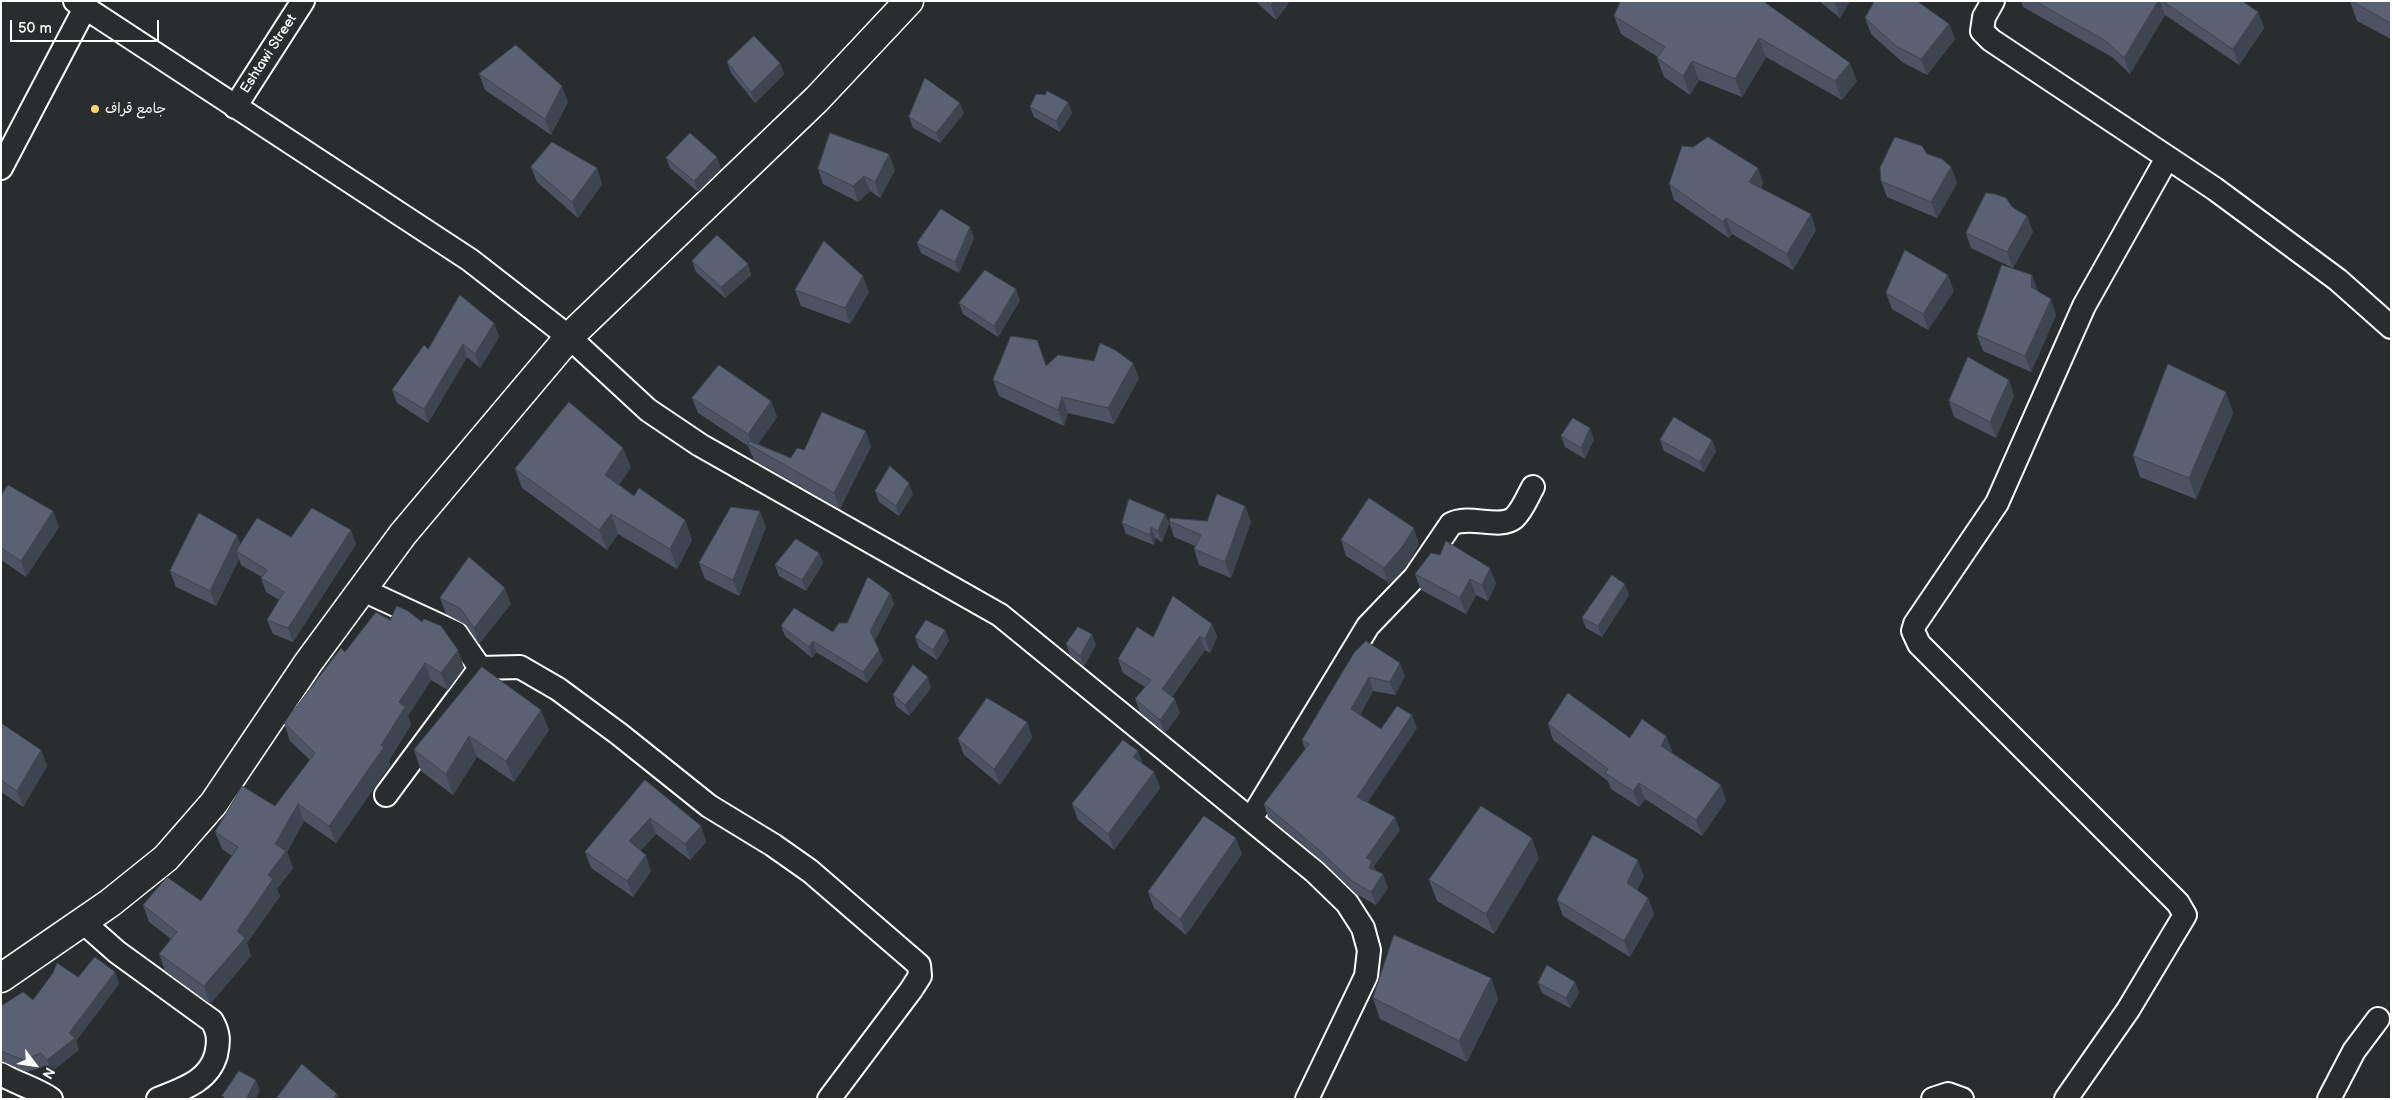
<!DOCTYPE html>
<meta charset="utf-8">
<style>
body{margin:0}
#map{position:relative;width:2392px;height:1100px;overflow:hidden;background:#2a2d2e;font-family:"Balsamiq Sans",sans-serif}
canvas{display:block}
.frame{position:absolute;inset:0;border:2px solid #fff;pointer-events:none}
.north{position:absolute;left:10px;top:1040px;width:50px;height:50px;-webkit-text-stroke:4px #2a2d2e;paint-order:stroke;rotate:121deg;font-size:14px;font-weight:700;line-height:20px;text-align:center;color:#fff}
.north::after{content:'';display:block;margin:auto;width:18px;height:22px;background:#fff;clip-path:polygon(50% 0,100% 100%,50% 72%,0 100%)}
.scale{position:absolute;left:10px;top:20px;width:149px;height:22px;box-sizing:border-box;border:2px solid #fff;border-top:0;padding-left:6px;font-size:15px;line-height:18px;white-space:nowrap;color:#fff;-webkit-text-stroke:4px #2a2d2e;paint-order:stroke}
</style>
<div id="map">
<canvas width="2392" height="1100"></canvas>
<div class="frame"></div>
<div class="north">N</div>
<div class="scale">50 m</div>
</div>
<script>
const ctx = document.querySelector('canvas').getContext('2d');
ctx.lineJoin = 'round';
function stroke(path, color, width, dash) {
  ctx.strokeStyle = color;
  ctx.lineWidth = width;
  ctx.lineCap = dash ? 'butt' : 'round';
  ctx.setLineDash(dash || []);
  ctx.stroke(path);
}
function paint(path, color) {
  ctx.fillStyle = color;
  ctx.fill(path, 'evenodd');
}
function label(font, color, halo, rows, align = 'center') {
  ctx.font = font + ' "Balsamiq Sans","Playpen Sans Arabic",sans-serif';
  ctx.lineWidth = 4;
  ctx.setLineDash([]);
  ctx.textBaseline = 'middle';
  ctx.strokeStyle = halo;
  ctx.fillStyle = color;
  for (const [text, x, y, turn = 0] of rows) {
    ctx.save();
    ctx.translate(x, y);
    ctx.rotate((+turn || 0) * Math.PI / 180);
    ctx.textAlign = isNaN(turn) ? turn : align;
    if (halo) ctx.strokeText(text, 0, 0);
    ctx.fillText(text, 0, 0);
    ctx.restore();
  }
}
const street = new Path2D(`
 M75,1l395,259 99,77 79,73 52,35 300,170 315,257 32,31 16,25 6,22 -3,26 -59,123
 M1993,1l-9,16 -2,14 9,9 224,149 123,91 53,47
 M235,107l68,-106
 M1,168l84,-160
 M363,590l93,43 24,35 40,-1 38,22 61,45 90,72 64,39 37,26 109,94 1,11 -9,14 -82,109
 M386,795l94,-127
 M1251,819l117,-193 47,-49 36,-53c19,-10 48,6 63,-6 8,-7 14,-22 19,-31
 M83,922l34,30 95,69c7,12 7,20 4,34 -8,27 -34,34 -58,44
 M1,1074c16,10 35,14 50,25
 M1933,1099l15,-5 14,5
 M2066,1099l62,-89 57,-95 -7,-12 -259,-259 -6,-13 2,-7 82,-121 87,-197 83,-148
 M2329,1099l25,-48 24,-32`);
const secondary = new Path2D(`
 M1,978l109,-75 56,-45 48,-55 94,-140 95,-129 166,-197 248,-238 92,-98`);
stroke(street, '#fff', 26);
stroke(secondary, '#fff', 31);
stroke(street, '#2a2d2e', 22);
stroke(secondary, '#2a2d2e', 28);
paint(new Path2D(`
 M1255,1h35l-14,19z
 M1763,1l94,80 -15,19 -76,-43 -24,40 -43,-17 -9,15 -26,-18 -7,-19 1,-1 -37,-23 -7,-18z
 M1819,1h31l-10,17z
 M2021,1h221l16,11 6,16 -25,37 -74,-50 -35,59 -18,-17 -89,-50z
 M2350,1h41v38l-34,-18z
 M1865,18l84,6 6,15 -28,36 -25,-13 -31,-28z
 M727,62l53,1 4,11 -29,29 -24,-30z
 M479,74l89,28 -17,33 -66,-45z
 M1068,102l4,11 -12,19 -26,-15 -4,-10z
 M964,113l-24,30 -27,-15 -4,-11z
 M1927,154l24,13 6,16 -20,35 -50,-21 -6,-16z
 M666,158l55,10 -23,24 -28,-24z
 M531,167l66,1 5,16 -24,34 -41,-36z
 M1758,168l5,15 -2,5 55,42 -23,40 -61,-36 -3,4 -55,-38 -5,-16z
 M818,169l77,1 -15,28 -10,-7 -12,11 -35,-18z
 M2012,207l15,9 6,16 -20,36 -42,-20 -5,-15z
 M970,227l4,11 -15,35 -38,-20 -4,-10z
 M692,261l56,3 3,11 -26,23 -29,-26z
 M795,290l74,2 -19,32 -49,-18z
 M1954,291l-26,39 -36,-21 -6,-16z
 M2038,291l18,24 -25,57 -48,-21 -6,-16z
 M1020,300l-22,37 -35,-23 -4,-11z
 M494,323l5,14 -19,31 -13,-11 -39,66 -31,-20 -5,-13 36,-41z
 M1094,361l45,17 -25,46 -46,-11 -4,13 -65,-30 -6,-16 53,-14z
 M2009,380l5,16 -18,42 -42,-21 -5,-16z
 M692,398l79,3 6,16 -19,27 33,14 13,-8 67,-3 -31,62 -86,-49 -6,-14 -50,-33z
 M2233,413l-37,86 -56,-22 -7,-21z
 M1561,436l33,3 -9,20 -20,-12z
 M1660,440h52l4,11 -12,21 -40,-21z
 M631,467l-12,18 15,11 51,24 7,20 -15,29 -59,-35 -11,16 -85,-62 -7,-19z
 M875,491l38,3 -14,22 -20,-14z
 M1,496l52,15 6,16 -33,50 -25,-17z
 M1245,506l6,16 -20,56 -32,-13 -5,-16 1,-3 -21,-9 -5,-16h38z
 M1165,514l4,10 -7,18 -7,-4 -1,7 -28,-11 -4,-11z
 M766,527l-27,69 -34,-17 -6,-16z
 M351,530l5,14 -63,98 -20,-8 -6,-14 12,-20 -13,-8 -5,-14 1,-1 -21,-12 -2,-6 -23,47 -40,-19 -6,-16 67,-36 3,9z
 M1341,540l78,4 -11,19 -19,22 -1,-3 -42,-26z
 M819,553l4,10 -17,28 -27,-15 -4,-11z
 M1431,553l65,30 -8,18 -12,-6 -10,19 -45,-24 -6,-16z
 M890,593l4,11 -19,36 8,21 -16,22 -51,-31 -4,6 -27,-22 -4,-10 52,6 14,-9z
 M1629,595l-27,42 -16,-9 -4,-10z
 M440,598l71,6 -32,40 -13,-19 -20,-11z
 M390,620l68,30 6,18 -16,22 -17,-10 -23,36 3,9 -22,35 1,5 -54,78 -32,-22 -17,31 6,16 -16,21 3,7 -33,47 4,13 -41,48 -45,-33 -6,-17 12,-15 -22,-17 -6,-17 58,-4 31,-45 -10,-7 -7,-17 60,-26 35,-46 -20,-19 -6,-18 61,-71z
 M1212,624l5,13 -7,16 -5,-3 -33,47 8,16 -15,20 -25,-21 -5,-13 10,-12 -22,-14 -5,-14 35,-22z
 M945,630l4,11 -12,19 -18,-12 -4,-11z
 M1066,644l30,1 -12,21 -14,-11z
 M1354,653l51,23 -10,19 -22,-4 -13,24 21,14 36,-1 -50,75 33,27 -26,36 2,5 7,3 5,14 -12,17 -20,-11 -33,-32 -55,-45 -4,-13 41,-55 -3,-9z
 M482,667l67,63 -35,52 -37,-25 -24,38 -32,-24 -7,-21z
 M931,688l-22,28 -13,-10 -3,-11z
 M1027,722l5,16 -32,47 -36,-30 -6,-16z
 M1,723l40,27 6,16 -24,41 -22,-15z
 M1548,724l82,14 36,-2 6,15 -1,2 55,48 -24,35 -57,-37 -6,8 -28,-18 -3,-8 -55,-41z
 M1143,764l11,8 6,16 -46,62 -36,-30 -6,-16z
 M645,780l56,46 5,16 -16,18 -34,-26 -16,17 11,20 -18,26 -42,-29 -6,-16z
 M1242,854l-56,81 -32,-27 -6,-16z
 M1539,858l-45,76 -57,-33 -8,-21z
 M1644,876l-7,14 11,8 6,16 -24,43 -67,-41 -6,-16z
 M115,972l4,12 -43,57 3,9 -28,22 -6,-6 -18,6 -26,-11v-55l32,-6 45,-23z
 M1491,978l7,21 -31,63 -87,-43 -7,-21z
 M1575,982l4,11 -9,15 -28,-15 -4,-10z`), '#4d5362');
paint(new Path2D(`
 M1273,1h17l-14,19 -5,-15z
 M1836,1h14l-10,17 -5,-15z
 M2158,1h2l5,14 -35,59 -6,-16z
 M2258,12l6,16 -25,37 -6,-16z
 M1949,24l6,15 -28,36 -6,-16z
 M1759,38l7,19 -24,40 -7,-18z
 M1692,61l7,19 -9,15 -7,-19z
 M780,63l4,11 -29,29 -4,-11z
 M1850,63l7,18 -15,19 -7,-19z
 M562,86l6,16 -17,33 -6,-16z
 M1068,102l4,11 -12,19 -4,-11z
 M960,103l4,10 -24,30 -4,-10z
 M889,154l6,16 -15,28 -5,-16z
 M717,157l4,11 -23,24 -4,-11z
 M1951,167l6,16 -20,35 -6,-16z
 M597,168l5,16 -24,34 -6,-16z
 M1758,168l5,15 -9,15 -5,-16z
 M864,176l6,15 -12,11 -5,-16z
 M1811,214l5,16 -23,40 -6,-16z
 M2027,216l6,16 -20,36 -6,-16z
 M1726,218l6,16 -3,4 -6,-16z
 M970,227l4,11 -15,35 -4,-11z
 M748,264l3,11 -26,23 -4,-11z
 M1948,275l6,16 -26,39 -5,-16z
 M2032,275l6,16 -7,-4z
 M863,276l6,16 -19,32 -5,-16z
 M1016,289l4,11 -22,37 -4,-11z
 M2051,299l5,16 -25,57 -6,-16z
 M494,323l5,14 -19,31 -5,-14z
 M463,344l4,13 -39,66 -4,-14z
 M1133,363l6,15 -25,46 -6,-16z
 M2009,380l5,16 -18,42 -6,-16z
 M2226,392l7,21 -37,86 -7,-21z
 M1062,397l6,16 -4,13 -6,-16z
 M771,401l6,16 -22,31 -2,-1 -5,-13z
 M1590,428l4,11 -9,20 -4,-11z
 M866,431l5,16 -31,62 -6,-16z
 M1712,440l4,11 -12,21 -4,-10z
 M623,448l8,19 -19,28 -7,-20z
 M909,483l4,11 -14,22 -3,-10z
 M1245,506l6,16 -20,56 -6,-16z
 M53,511l6,16 -33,50 -5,-16z
 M760,511l6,16 -27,69 -6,-16z
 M611,514l7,20 -11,16 -8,-20z
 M1165,514l4,10 -7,18 -4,-11z
 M685,520l7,20 -15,29 -7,-20z
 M1151,527l4,11 -1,7 -4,-10z
 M1414,528l5,16 -11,19 -19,22 -6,-16z
 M351,530l5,14 -63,98 -5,-14z
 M237,535l6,16h-7l3,8 -23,47 -6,-15z
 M819,553l4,10 -17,28 -4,-11z
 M1490,568l6,15 -8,18 -6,-16z
 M1470,579l6,16 -10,19 -6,-16z
 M1625,584l4,11 -27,42 -4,-11z
 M505,588l6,16 -32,40 -5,-16z
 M890,593l4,11 -20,38 -4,-11z
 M1212,624l5,13 -7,16 -5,-14z
 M945,630l4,11 -12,19 -4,-10z
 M1092,634l4,11 -12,21 -4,-10z
 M1200,636l5,14 -38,53 -5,-14z
 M813,641l3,11 -4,6 -3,-11z
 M458,650l6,18 -16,22 -7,-17z
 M879,650l4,11 -16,22 -4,-11z
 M425,663l6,17 -23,36 3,9 -22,35 1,5 -54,78 -7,-17 52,-81 18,-43z
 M1400,663l5,13 -10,19 -5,-13z
 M928,677l3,11 -22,28 -4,-11z
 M1369,677l4,14 -18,32 -4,-14z
 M1175,699l5,14 -15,20 -5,-13z
 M541,710l8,20 -35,52 -8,-21z
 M1412,715l5,13 -55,82 -5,-13z
 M1027,722l5,16 -32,47 -6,-16z
 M469,736l8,21 -24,38 -7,-21z
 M1666,736l6,15 -5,11 -6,-16z
 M41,750l6,16 -24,41 -6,-16z
 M1138,751l6,16 -11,-10z
 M1154,772l6,16 -46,62 -6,-16z
 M1639,783l6,16 -6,8 -6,-16z
 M1721,785l5,16 -24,35 -6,-16z
 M298,804l6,17 -17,31 6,16 -16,21 3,7 -33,47 4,13 -41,48 -6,-18 33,-55 38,-87z
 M1395,817l5,13 -26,36 3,8 -3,7 -8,-23z
 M650,818l6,16 -21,23 -6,-16z
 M701,826l5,16 -16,18 -5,-16z
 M1236,838l6,16 -56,81 -6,-16z
 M1532,838l7,20 -45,76 -8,-20z
 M646,855l5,16 -18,26 -6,-16z
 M1638,860l6,16 -11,23 -6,-16z
 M1383,874l5,14 -12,17 -5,-13z
 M1648,898l6,16 -24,43 -6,-16z
 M115,972l4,12 -43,57 3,9 -28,22 -4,-12 22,-27z
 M1491,978l7,21 -31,63 -8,-21z
 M1575,982l4,11 -9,15 -4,-10z
 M256,1080l4,10 -4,9h-10z
 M337,1094l2,5h-6z`), '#3e4450');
const building = new Path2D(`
 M1267,1h6l-2,4z
 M1621,1h142l87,62 -15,18 -76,-43 -24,41 -43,-18 -9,15 -26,-18 8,-11 -51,-31z
 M1875,1h42l32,23 -28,35 -25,-13 -31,-28z
 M2035,1h123l-34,57 -18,-17z
 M2163,1h79l16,11 -25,37z
 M2352,1h39v22z
 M754,36l26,27 -29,29 -24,-30z
 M516,45l46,41 -17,33 -66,-45z
 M925,78l35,25 -24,30 -27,-16z
 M1047,91l21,11 -12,19 -26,-14 6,-13 9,1z
 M690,133l27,24 -23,24 -28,-23z
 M830,133l59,21 -14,28 -11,-6 -11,10 -35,-17z
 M1708,137l50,31 -9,14 62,32 -24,40 -61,-36 -3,4 -54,-38 13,-38 11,1z
 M1895,137l27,9 5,8 15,5 9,8 -20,35 -50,-21 -1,-13z
 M552,142l45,26 -25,34 -41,-35z
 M1986,193l9,1 11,4 6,9 15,9 -20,36 -41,-19z
 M941,209l29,18 -15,35 -38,-19z
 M717,235l31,29 -27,23 -29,-26z
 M824,241l39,35 -18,32 -50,-18z
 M1905,250l43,25 -25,39 -37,-21z
 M2002,265l30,10 -1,12 20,12 -26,57 -48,-21z
 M985,270l31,19 -22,37 -35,-23z
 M460,295l34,28 -19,31 -12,-10 -39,65 -32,-19 32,-45 4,4z
 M1011,336l26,4 9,26 12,-11 36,6 6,-18 15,7 18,13 -25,45 -46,-11 -4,13 -65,-30z
 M1968,357l41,23 -19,42 -41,-21z
 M2168,364l58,28 -37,86 -56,-22z
 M719,365l52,36 -23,33 -56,-36z
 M569,402l54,46 -18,27 29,21 5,-8 46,32 -15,29 -59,-35 -12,16 -84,-61z
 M822,412l44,19 -32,62 -86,-49 1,-3 42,17 6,-10 7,2z
 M1674,417l38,23 -12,22 -40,-22z
 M1573,418l17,10 -9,20 -20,-12z
 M890,466l19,17 -13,23 -21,-15z
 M8,485l45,26 -32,50 -20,-13v-52z
 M1217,494l28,12 -20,56 -31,-13 7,-14 -32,-14 1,-3 37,3z
 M1369,498l45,30 -12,19 -19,22v-2l-42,-27z
 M1129,499l36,15 -7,17 -7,-4 -1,8 -28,-12z
 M731,507l29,4 -27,69 -34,-17z
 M312,508l39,22 -63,98 -21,-8 17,-28 -23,-14 6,-8 -31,-19 21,-33 34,19z
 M199,513l38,22 -27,56 -40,-20z
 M796,539l23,14 -17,27 -27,-15z
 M1446,541l44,27 -8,17 -12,-6 -10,19 -45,-24 16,-21 9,2z
 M469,557l36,31 -31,40 -13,-19 -21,-11z
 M1612,575l13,9 -27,42 -16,-8z
 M868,577l22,16 -20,38 9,19 -16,22 -50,-31 -4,6 -28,-21 13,-18 39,24 6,-9h8z
 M1173,596l39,28 -7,15 -5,-3 -38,53 13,10 -15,21 -25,-21 16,-19 -33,-21 19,-32 16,10z
 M397,606l11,5 14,11 2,-3 17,7 17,24 -17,23 -16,-10 -26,39 6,5 -24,38 3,2 -55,79 -31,-22 -23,40 11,7 -18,24 5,4 -36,52 8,7 -41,48 -45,-32 18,-22 -34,-27 24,-28 34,24 37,-54 -23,-15 27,-46 33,20 40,-53 -31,-30 57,-75 4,4 31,-40 14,8z
 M926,620l19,10 -12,20 -18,-13z
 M1078,627l14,7 -12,22 -14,-12z
 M1366,641l34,22 -10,19 -21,-5 -18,32 30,20 16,-23 15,9 -55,82 38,20 -29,41 6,3 -3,7 14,6 -12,18 -19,-11 -34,-32 -54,-45 45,-60 -7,-4 52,-87z
 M913,665l15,12 -23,28 -12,-10z
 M482,667l59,43 -35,51 -37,-25 -23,38 -32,-24z
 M1568,693l62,45 12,-19 24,17 -5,10 60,39 -25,35 -57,-37 -6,8 -28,-18 3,-4 -60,-45z
 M987,698l40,24 -33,47 -36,-30z
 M1,723l40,27 -24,41 -16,-11z
 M1123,740l15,11 -5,6 21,15 -46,62 -36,-30z
 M645,780l56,46 -16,18 -35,-26 -21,23 17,14 -19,26 -42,-29z
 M1481,806l51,32 -46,76 -57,-34z
 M1204,816l32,22 -56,81 -32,-27z
 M1593,835l45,25 -11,23 21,15 -24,43 -67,-41z
 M1394,935l97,43 -32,63 -86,-43z
 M95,957l20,15 -46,61 6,5 -28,22 -6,-7 -18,7 -22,-9v-45l22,-14 10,8 20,-27 4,-10 21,14z
 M1547,965l28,17 -9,16 -28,-15z
 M302,1064l35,30 -4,5h-57z
 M239,1071l17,9 -10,19h-19l-5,-3z`);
paint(building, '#596172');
stroke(building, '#3e4450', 1);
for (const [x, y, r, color] of [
 [95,109,5,"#ffd166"]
]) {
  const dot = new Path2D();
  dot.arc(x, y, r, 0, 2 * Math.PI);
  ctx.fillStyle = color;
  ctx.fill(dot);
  stroke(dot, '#2a2d2e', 2);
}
label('14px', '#fff', '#2a2d2e', [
 ["Eshtawi Street",269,54,-57]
]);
label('14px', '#fff', '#2a2d2e', [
 ["جامع قراف",105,109]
], 'left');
</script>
